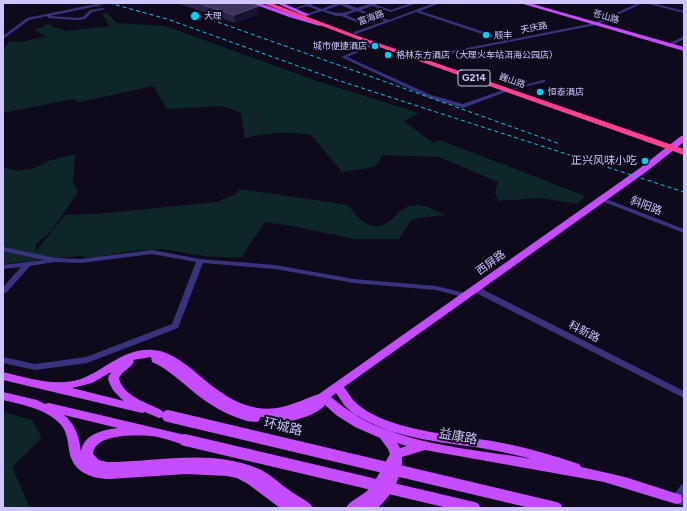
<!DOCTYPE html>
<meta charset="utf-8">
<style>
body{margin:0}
#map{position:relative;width:687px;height:511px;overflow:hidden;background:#0e0a1c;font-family:Figtree,sans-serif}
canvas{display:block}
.frame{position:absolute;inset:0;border:4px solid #cfc6ff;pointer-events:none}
</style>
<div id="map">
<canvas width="687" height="511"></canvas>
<div class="frame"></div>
</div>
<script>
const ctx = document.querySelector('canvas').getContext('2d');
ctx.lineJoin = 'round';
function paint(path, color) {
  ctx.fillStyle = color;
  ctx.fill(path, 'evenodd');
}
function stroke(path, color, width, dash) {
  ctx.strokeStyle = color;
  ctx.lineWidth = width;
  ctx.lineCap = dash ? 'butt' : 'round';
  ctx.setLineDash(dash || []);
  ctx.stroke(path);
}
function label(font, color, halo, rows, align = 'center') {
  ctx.font = font + ' Figtree,"Noto Sans SC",sans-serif';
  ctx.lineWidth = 4;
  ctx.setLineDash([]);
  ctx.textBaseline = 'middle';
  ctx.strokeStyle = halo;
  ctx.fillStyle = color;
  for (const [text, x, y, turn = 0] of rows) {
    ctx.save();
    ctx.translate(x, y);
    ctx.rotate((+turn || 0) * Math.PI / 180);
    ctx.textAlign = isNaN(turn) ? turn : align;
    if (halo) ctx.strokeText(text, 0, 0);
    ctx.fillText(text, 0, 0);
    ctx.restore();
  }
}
paint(new Path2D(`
 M107,13l10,10 48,3 155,56 99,31 -15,8 29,22 7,-3 145,56 -8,8 -37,-6 -41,3 -4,-8 3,-11 -59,-25 -56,-2 -8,12 -33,5 -31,-37c-23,-4 -43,-2 -66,3l-4,-25 -18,-7 -56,3 -14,-23 -73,16 -8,-3 -69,14v-62l6,-10 13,1 24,-6 -12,-6 14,-6 17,7 45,-5 -8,-12z
 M75,154l-2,29 5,9 -27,39 -15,13v7l29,-36 31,-1 120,-12 18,-7 6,-6 108,16c9,12 21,28 39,18 8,-5 12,-14 22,-17 13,-4 25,4 36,9l-33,4 -13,20h-46l-60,-13 -28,-4 -24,36 -37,-2 -42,-7 -31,2 -37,7 -16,-2 -75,8v-97l15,4 17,-3 13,-7z
 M3,412l29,8 10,18 -30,29 18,41h-27z`), '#0d2627');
stroke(new Path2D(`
 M96,5l7,-2`), '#353049', 4.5, [4.5, 2]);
paint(new Path2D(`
 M310,3l3,1 -2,1 11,4 14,-6h8l13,5 15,-5h6l-2,2 15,5 20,-7h6l-26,9 -19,-6 -11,4 28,10 45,-17h6l-20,8 89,29 85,-17 44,-20h5l-47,22 -169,33h-2v-2l78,-15 -87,-29 -60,22h-2v-2l31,-11 -28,-10 -11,4 14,6 1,1 -2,1 -18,-7h-5l-14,-5 -16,5v-2l12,-4 -11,-4 -13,4 -2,-1zM340,5l13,5c-12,4 -15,4 -28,0z
 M534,3h6l-5,2 -2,-1z
 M645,3h7l32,8v2z
 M96,4l2,1 -1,1 -47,10 28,2 5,-1 7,-7 13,-2 2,1 -13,3 -7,7 -7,1 -29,-2h-1l-1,-2 -18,4 -26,19v-3l24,-18z
 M684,36v3l-10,5 -4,-1z
 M374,43l4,1 -31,13 84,38 32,9 43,-15 5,1 -48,18 -36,-11 -86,-40z
 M543,80h2v2l-29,7 -2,-1z
 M601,197l83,32v4l-85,-33 -1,-1z
 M3,247l52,11 26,1 71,-9 48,9 75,6 79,14 82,7 33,8 1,2 -4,2 -30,-8 -82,-7 -79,-14 -72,-6 -25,65 -91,35 -52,7 -32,-7v-6l32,7 51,-7 86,-33 24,-62 -44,-8 -71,9 -27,-1 -24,4 -24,27h-3v-6l18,-20 -18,2v-4l41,-5 -41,-9z
 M472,287h6l206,104v7l-212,-107 -1,-2z
 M684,484v12l-1,1 1,1v8l-12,-4 -1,-3 10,-14z`), '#39337e');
paint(new Path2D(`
 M251,3h8l64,21 -3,2 -31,-9z
 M276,3h7l27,12 -5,1z
 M520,3h9l155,44v4z
 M681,136h3v6l-38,30 -302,215c3,4 6,9 9,13 31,32 102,34 144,42 28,5 55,13 82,22l2,3 44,10 56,18 1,4 -1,4 -5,1 -72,-22 -179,-32 -23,7c1,19 -10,38 -24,51h-32c3,-7 16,-12 22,-18 9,-11 15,-24 22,-36l-2,-5 -8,-11 -25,-11 -19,-12 -11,-10c-8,11 -44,21 -57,17l-2,-3 1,-2h-7l-1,4c-6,2 -12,0 -18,-2 -22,-7 -41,-21 -58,-36 -10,-8 -19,-16 -31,-21l-1,-5 -18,3 1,2c-4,7 -11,8 -15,16 3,15 22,23 36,29 4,2 7,3 10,7l-2,3 -4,1 -14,-6 -3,1 -139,-33v-8c25,6 52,15 78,7 24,-9 44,-32 72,-29 16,1 28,11 40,20 25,22 53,45 89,37 13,-3 25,-9 37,-13l321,-226zM111,372l-3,6c2,10 8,16 16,23l-52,-13 20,-5zM336,393c3,4 6,9 9,13 28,29 92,36 130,41 19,3 38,7 57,12 -69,-12 -146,-14 -201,-62zM397,443l10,3 -7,2z
 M3,392l34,8 8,4 4,-1 136,32 4,2 2,3 -2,3 -4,2c-11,-3 -23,-8 -34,-9 -16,-1 -56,-3 -58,18l6,6 8,2c49,0 105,-14 152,7 11,5 20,14 30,21 7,6 21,11 24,18h-33l-32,-24 -11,-6 -10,-2 -41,-2 -76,5c-20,0 -38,-8 -41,-29 -1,-8 -2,-17 -7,-24 -14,-17 -39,-21 -59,-26zM64,415l54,13c-15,2 -35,6 -37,24 -2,-15 -5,-27 -17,-37z`), '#c54dff');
paint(new Path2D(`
 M262,3h9l87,33 326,113v6l-330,-117z`), '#ff4193');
stroke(new Path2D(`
 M109,3l58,16 170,61 347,112
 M198,15l362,129`), '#00cdf1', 1, [4, 3]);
stroke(new Path2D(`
 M168,416l388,92
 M185,440l289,68`), '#c54dff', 12);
paint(new Path2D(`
 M177,3h71l11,11 -24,9z`), '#2c224c');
paint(new Path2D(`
 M259,6v8l-24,9 -1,-8z`), '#191130');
const building = new Path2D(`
 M199,3h49l11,3 -25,9z`);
paint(building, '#3e345f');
stroke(building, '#544b78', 1);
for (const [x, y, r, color] of [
 [195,16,5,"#00cdf1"],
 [486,35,4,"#00cdf1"],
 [375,46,4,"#00cdf1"],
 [388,55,4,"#00cdf1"],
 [540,92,4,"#00cdf1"],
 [645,161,4,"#00cdf1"]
]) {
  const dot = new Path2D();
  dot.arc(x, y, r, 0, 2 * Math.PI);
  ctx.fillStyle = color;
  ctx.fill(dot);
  stroke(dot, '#0e0a1c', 1.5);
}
label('9px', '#cfc6ff', '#0e0a1c', [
 ["大理",204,16],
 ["顺丰",494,35],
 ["城市便捷酒店",367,46,"right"],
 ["格林东方酒店（大理火车站洱海公园店）",396,55],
 ["恒泰酒店",548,92]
], 'left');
label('9px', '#cfc6ff', '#0e0a1c', [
 ["苍山路",606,17,16],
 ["富海路",371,18,-20],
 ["天庆路",534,28,-12],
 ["巍山路",512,81,19]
]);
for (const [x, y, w] of [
 [474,78,32]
]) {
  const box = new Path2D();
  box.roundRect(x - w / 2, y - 8, w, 16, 3);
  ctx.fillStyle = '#0e0a1c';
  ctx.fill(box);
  stroke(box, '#cfc6ff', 1);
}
label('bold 10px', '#cfc6ff', null, [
 ["G214",474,78]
]);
label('11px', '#cfc6ff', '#0e0a1c', [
 ["正兴风味小吃",637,161]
], 'right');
label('11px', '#cfc6ff', '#0e0a1c', [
 ["斜阳路",646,206,21],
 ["西屏路",491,263,-36],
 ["科新路",584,332,27]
]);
label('13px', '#cfc6ff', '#0e0a1c', [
 ["环城路",283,427,13],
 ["益康路",458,437,10]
]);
</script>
